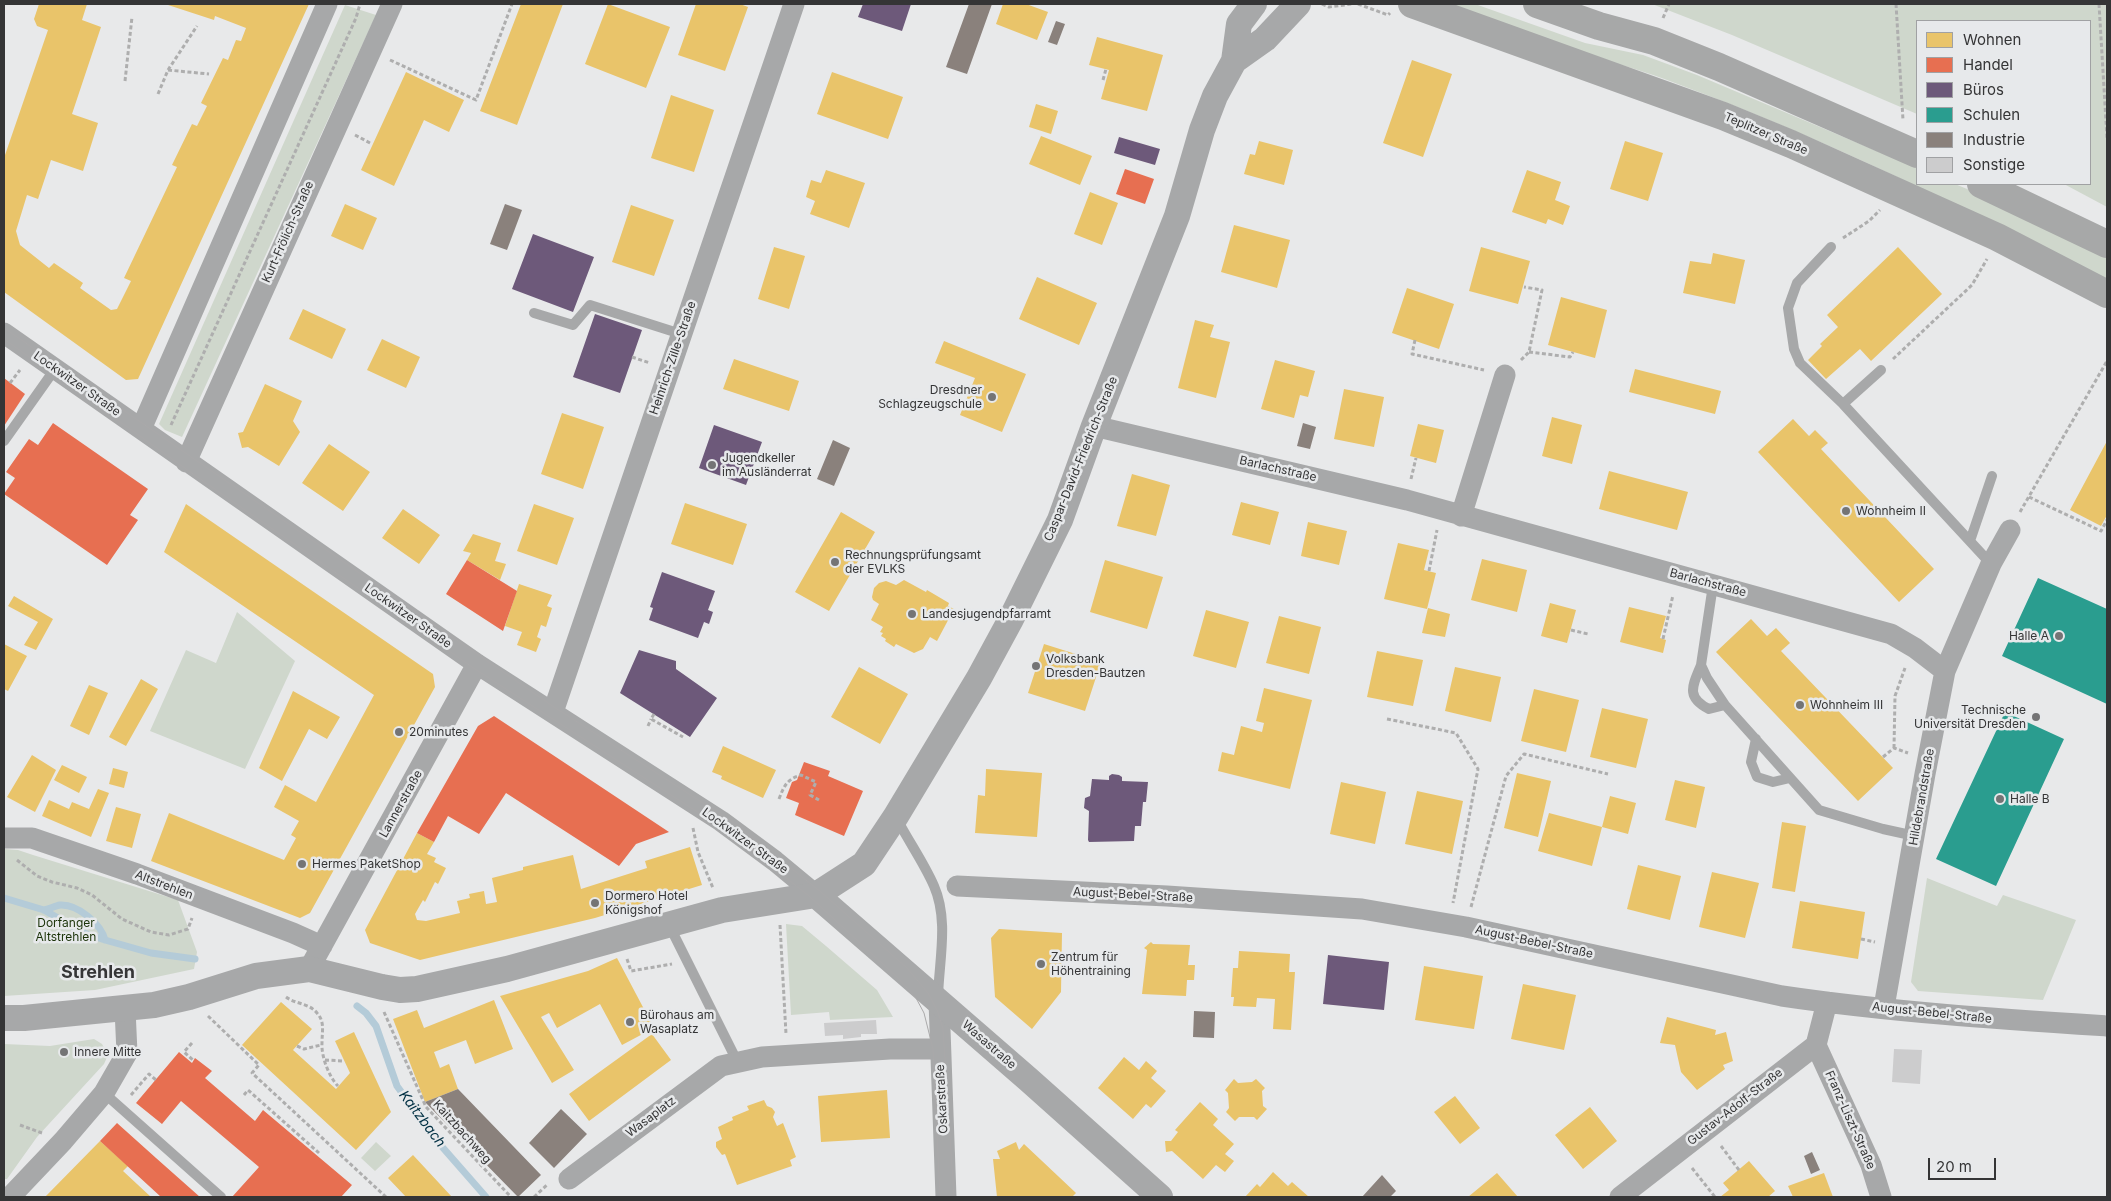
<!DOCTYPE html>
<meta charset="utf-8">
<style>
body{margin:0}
#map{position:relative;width:2111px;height:1201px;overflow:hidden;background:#e8e9ea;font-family:Inter,sans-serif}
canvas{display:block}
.frame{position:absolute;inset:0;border:5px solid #353536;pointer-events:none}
.legend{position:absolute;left:1916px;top:20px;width:175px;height:165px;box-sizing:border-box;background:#e7e9eb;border:1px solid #a0a1a3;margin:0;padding:6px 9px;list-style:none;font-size:15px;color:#353536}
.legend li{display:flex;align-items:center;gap:10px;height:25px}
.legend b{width:25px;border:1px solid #a0a1a3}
.scale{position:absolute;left:1928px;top:1158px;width:68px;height:22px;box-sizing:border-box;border:2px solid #353536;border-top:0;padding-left:6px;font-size:15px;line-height:18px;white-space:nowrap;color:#353536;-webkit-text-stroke:4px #e7e9eb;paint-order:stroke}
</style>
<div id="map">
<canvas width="2111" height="1201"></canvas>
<div class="frame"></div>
<ul class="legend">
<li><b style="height:14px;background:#e9c46a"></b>Wohnen</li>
<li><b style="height:14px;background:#e76f51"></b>Handel</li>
<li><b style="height:14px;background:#6d597a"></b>Büros</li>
<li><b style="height:14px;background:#2a9d8f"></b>Schulen</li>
<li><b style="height:14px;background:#8a817c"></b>Industrie</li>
<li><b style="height:14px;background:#cccccd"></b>Sonstige</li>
</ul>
<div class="scale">20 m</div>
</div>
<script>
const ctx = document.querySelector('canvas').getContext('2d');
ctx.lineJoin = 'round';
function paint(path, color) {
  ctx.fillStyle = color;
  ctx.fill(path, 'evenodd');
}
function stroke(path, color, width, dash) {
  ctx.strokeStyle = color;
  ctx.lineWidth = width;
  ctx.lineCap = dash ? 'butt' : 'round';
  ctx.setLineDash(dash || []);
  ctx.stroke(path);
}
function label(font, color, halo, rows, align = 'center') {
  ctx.font = font + ' Inter,sans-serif';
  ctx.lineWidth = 5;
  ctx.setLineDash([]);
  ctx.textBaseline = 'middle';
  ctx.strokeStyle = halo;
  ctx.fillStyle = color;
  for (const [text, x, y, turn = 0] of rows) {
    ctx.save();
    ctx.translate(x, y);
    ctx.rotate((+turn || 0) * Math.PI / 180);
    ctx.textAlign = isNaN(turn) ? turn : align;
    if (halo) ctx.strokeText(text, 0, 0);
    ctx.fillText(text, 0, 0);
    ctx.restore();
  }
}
paint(new Path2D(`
 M1451,4h24l110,39 58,12 54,20 220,93v16h38l58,24 94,45v27c-141,-71 -283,-142 -432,-197 -28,-11 -57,-19 -86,-28 -46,-16 -92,-34 -138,-51z
 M1652,4h455v203l-43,-23h26v-163h-173v93l-185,-79z
 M345,5l31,10 -194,422 -17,-7 -6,-6z
 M237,612l58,49 -50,108 -95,-38 36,-81 30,13z
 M4,849l14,1 15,5 145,45 19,52 -3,17 -99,21 -91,6z
 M1927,878l70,28 6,-11 73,25 -33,80 -125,-9 -7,-9z
 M786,924l16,2 24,20 51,44 16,27 -63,3 -1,-8 -38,3z
 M94,1039l8,5 6,11 -4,9 -67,73 -30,42h-3v-135l46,2z
 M376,1142l15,14 -16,15 -14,-13z`), '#cfd7cc');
paint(new Path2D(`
 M39,4h48l-5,16 19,7 -29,87 26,9 -15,48 -32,-11 -13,39 -11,-4 -11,36 4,14 29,23 5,-5 29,20 -3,5 31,22 6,-1 14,-28 -7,-3 53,-111 -5,-2 20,-41 5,2 10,-20 -6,-3 22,-45 5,2 8,-20 5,1 5,-13 -31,-12 -1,4 -49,-16h144l-171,375 -12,1 -122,-88v-134l44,-128 -11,-4 -3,-7z
 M521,4h42l-46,121 -37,-14z
 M608,4l62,23 -24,61 -61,-24z
 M696,4h44l8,3 -23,64 -47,-16z
 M1003,4h23l22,8 -11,28 -41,-16z
 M1097,37l66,18 -16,56 -46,-12 8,-29 -20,-5z
 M1412,60l40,14 -29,83 -40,-14z
 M406,72l58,28 -15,32 -25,-12 -30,66 -33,-16z
 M832,72l71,25 -15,42 -71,-25z
 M671,95l43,15 -20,62 -43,-14z
 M1036,104l22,7 -7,23 -22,-7z
 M1041,136l51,20 -12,29 -51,-21z
 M1259,141l34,9 -9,35 -40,-11 6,-20 5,1z
 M1625,141l38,12 -15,48 -38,-12z
 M826,170l39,13 -16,45 -39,-14 5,-13 -9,-4 5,-17 10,3z
 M1527,170l34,12 -6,18 15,6 -7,19 -15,-6 -2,5 -34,-12z
 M1090,192l28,11 -16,42 -28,-11z
 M345,204l32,14 -14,32 -32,-14z
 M631,205l43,15 -20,56 -42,-14z
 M1234,225l56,15 -13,48 -56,-16z
 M774,247l31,9 -16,53 -31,-10z
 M1481,247l49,14 -12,43 -49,-13z
 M1898,247l44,47 -71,67 -11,-12 -34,30 -18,-19 14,-14 -2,-2 18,-17 -11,-12z
 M1713,253l32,7 -10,44 -52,-11 7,-32 21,3z
 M1037,277l60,26 -18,42 -60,-26z
 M1407,288l47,16 -15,45 -47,-16z
 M1561,297l46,13 -12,48 -47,-13z
 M303,309l43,20 -14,30 -43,-20z
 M1195,320l19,5 -4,12 20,5 -14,56 -38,-10z
 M382,339l38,18 -14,31 -39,-18z
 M944,341l82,33 -24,58 -42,-17 15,-37 -40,-15z
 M734,359l65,22 -10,30 -66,-22z
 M1275,360l40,11 -7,26 -8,-2 -6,23 -33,-9z
 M1635,369l86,22 -6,23 -86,-22z
 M265,384l37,17 -9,20 7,11 -21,34 -31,-19 -6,1 -4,-15 5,-1z
 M1344,389l40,8 -10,50 -40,-8z
 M562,413l42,14 -21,62 -42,-15z
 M1552,417l30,8 -10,39 -30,-8z
 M1793,419l16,17 6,-6 13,13 -7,6 113,120 -35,33 -141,-150z
 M1418,424l26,6 -8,33 -26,-7z
 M2107,441v74l-6,11 -31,-16z
 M329,444l41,28 -27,39 -41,-28z
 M1609,471l79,21 -11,38 -78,-21z
 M1132,474l38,11 -14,51 -39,-10z
 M1241,502l38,10 -9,33 -38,-10z
 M685,503l62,21 -14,41 -62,-21z
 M186,504l247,170 2,13 -125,226 -10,5 -149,-57 18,-48 115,47 12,-22 -5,-3 8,-14 -25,-14 11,-22 31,17 58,-107 -210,-143z
 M534,504l40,14 -17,47 -40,-14z
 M403,509l37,26 -21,29 -37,-26z
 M841,512l34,20 -46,79 -34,-19z
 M1308,522l39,9 -8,34 -38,-9z
 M473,534l28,9 -6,18 11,3 -6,16 -33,-20 4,-7 -8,-2z
 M1398,543l31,7 -5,20 12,3 -9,36 -43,-10z
 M1482,559l45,11 -10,42 -46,-12z
 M1105,560l58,17 -16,52 -57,-17z
 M904,580l22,12 1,-2 22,13 -1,3 6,3 -17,32 -7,-4 -7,12 -9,4 -18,-9 -2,3 -9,-6 1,-2 -5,-3 2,-3 -3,-1 3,-5 -12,-7 8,-16 -6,-4 -1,-3 2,-9 5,-5 7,-2 10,4z
 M519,584l33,11 -5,11 5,2 -6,19 -5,-2 -4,12 4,2 -5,13 -19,-7 5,-13 -17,-6z
 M14,596l39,23 -17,31 -12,-5 14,-23 -30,-16z
 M1550,603l26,7 -9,33 -26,-7z
 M1629,607l37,9 -6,22 6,2 -3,13 -43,-11z
 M1428,608l22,6 -5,23 -23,-4z
 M1206,610l43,12 -13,46 -43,-12z
 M1279,616l42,11 -12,47 -43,-11z
 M1751,619l16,17 9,-8 14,15 -9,8 112,117 -35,33 -142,-149z
 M4,644l23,12 -19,35 -4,-2z
 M1044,644l57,18 -16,49 -57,-18z
 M1377,651l46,9 -10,46 -46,-9z
 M859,667l49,27 -28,50 -49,-27z
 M1455,667l46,10 -10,45 -46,-11z
 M141,679l17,10 -32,57 -17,-9z
 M89,685l19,8 -19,42 -19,-9z
 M1264,688l48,12 -22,89 -72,-18 4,-19 12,3 7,-29 21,6 2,-9 -8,-2z
 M1534,689l45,11 -13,52 -45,-11z
 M293,691l47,26 -13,22 -18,-10 -27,52 -23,-13z
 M1602,708l46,11 -12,49 -46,-11z
 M723,746l53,24 -13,28 -42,-19 1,-3 -10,-4z
 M32,755l24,15 -21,42 -28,-15z
 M62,765l25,12 -8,16 -25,-13z
 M113,768l15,4 -4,16 -15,-4z
 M986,769l56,4 -5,64 -62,-4 3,-38 7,1z
 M1517,773l34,8 -13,56 -34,-9z
 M1675,780l30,7 -9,41 -31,-8z
 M1341,782l45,10 -11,52 -45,-10z
 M98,789l11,4 -18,44 -49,-21 7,-16 20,9 3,-7 17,7z
 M1417,791l46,10 -11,53 -47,-10z
 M1610,796l26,7 -8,31 -26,-7 -10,39 -54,-15 11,-38 53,14z
 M116,807l25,7 -9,34 -26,-7z
 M1782,822l24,4 -11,66 -23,-4z
 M417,833l17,9 -7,12 9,4 -2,4 12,6 -8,16 -3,-2 -10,20 -2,-2 -8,14 2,6 9,1 34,-8 -3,-12 13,-3 -1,-4 15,-3 2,13 11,-2 -5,-24 31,-8v-3l50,-12 8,34 66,-21 -2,-7 45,-14 12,38 -107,33 -175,42 -50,-17 -5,-13z
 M1638,865l43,11 -11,44 -43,-11z
 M1712,872l47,11 -14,55 -46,-11z
 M1800,901l65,11 -7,47 -66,-11z
 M999,929l63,4 -1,59 -29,37 -37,-32 -4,-59z
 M1151,942l2,2 37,1 -2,20h7l-1,15h-7l-1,16 -44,-2 5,-44 -3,-2z
 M1239,951l51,3 -1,18h6l-4,58 -18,-1 2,-30 -18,-1 -1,9 -23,-1 1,-9h-3l2,-29h5z
 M617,958l37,70 -32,17 -22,-41 -43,24 -8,-15 -8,4 33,53 -22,13 -52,-87 88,-25z
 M1424,966l59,10 -9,53 -59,-9z
 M1523,984l53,11 -12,55 -53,-11z
 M494,1000l19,49 -38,15 -9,-24 -32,12 6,16 9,-4 9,25 -33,13 -32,-83 24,-9 7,18z
 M281,1002l31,27 -19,21 43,39 14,-16 -15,-32 19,-9 37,80 -35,38 -114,-105z
 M1667,1017l49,13 -1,5 11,-3 7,29 -10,4 2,4 -28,21 -16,-18 -6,-27 -15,-2z
 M652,1034l19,26 -82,61 -20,-27z
 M1124,1057l15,13 7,-9 11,10 -6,7 15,13 -15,17 -5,-4 -13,15 -35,-31z
 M1234,1079l4,4 14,-1 4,-3 9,9 -3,3 1,15 4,3 -10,11 -3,-3h-15l-4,4 -9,-9 3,-4 -1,-15 -3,-3z
 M887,1090l3,48 -69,4 -3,-46z
 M1455,1096l25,32 -20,16 -26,-32z
 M764,1100l3,6 5,2 3,4 -2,5 4,9 6,-3 13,34 -6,3 2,6 -55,19 -12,-31 -3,1 -6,-8v-5l6,-3 -4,-12 15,-7 -1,-3 17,-7 -2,-4z
 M1200,1102l18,17 -5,6 21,19 -9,10 9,7 -9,11 -9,-7 -13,14 -31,-28 -6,1 -1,-11h6l7,-9 -3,-2z
 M1590,1107l27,34 -34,28 -28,-34z
 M100,1141l28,25 -5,5 28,26h-106z
 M1016,1142l3,8 5,-6 52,49 -4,4h-75l-4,-38h7l-3,-8z
 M413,1155l39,42h-46l-18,-19z
 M1749,1161l26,30 -7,6h-48l9,-7 -6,-7z
 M1273,1172l15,14 4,-4 17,15h-64l12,-13 3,3z
 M1497,1173l21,24h-50z
 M1824,1173l9,24h-40l-5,-11z`), '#e9c46a');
paint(new Path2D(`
 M1125,169l29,10 -9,25 -29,-10z
 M4,378l21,16 -21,32z
 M53,423l95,66 -18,26 8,5 -31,45 -103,-71 11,-16 -9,-6 23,-33 9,6z
 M467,560l50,31 -14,40 -57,-37z
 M494,716l83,55 92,61 -33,12 -17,22 -113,-73 -27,41 -31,-18 -14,26 -17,-9 61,-107z
 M804,762l26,9 -2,5 35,15 -19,45 -49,-21 4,-12 -13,-5 6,-16 5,-2z
 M179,1052l13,11 3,-5 17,13 -7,7 50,43 8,-11 89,75 -11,12h-109l27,-30 -78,-66 -19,23 -26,-21z
 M117,1123l39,35 44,39h-39l-61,-56z`), '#e76f51');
paint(new Path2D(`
 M863,4h48l-9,27 -44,-14z
 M1119,137l41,12 -5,16 -41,-12z
 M533,234l61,23 -21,55 -61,-23z
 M595,314l47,16 -22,63 -47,-16z
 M714,425l48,17 -16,43 -47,-17z
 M662,572l53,19 -7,19 5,2 -4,12 -5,-2 -6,16 -49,-18 4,-12 -3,-1z
 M639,650l37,11v8l41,29 -27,39 -70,-44z
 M1112,774l7,1 3,2v4l26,1 -2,20h-3l-2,24h-6l-1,15 -45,1 -1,-2 1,-29 -5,-3 1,-10 5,-2 2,-17 17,1v-4z
 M1328,955l61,7 -5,48 -61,-6z`), '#6d597a');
paint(new Path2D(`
 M2038,578l69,31v95l-105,-48z
 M2005,712l59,27 -68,147 -60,-27z`), '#2a9d8f');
paint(new Path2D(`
 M969,4h23l-25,70 -21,-7z
 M1056,21l9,3 -8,21 -9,-3z
 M505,204l17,6 -15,40 -17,-6z
 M1303,423l13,4 -6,22 -13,-3z
 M833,440l17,8 -16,38 -17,-7z
 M1194,1011l21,1 -1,26 -21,-1z
 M458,1089l83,86 -23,22 -93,-95z
 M561,1109l26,25 -33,34 -25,-25z
 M1812,1152l8,18 -9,4 -7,-18z
 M1382,1175l14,16 -6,6h-28z`), '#8a817c');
stroke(new Path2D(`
 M4,898l40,12 40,23 21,7 46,13 44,6
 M44,910c5,-1 11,-4 16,-5 18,-1 41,19 45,35
 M357,1006l9,7 10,13 21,60 40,55 49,56`), '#b4cbd8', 7);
paint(new Path2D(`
 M876,1020l1,14h-16v3l-18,2v-4l-18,1 -1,-13z
 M1894,1049l28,1 -2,34 -28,-2z`), '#cccccd');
stroke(new Path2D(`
 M1322,4l7,3 23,-3
 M1358,4l30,11 2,-2
 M1896,4l7,116
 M2099,4l8,134
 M1663,18l6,-14
 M390,60l86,40 36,-96
 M168,70l41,4
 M1103,80l3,-11
 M125,81l7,-64
 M158,94l10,-24 29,-44
 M355,135l17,9
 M1843,238l26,-17 11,-11
 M1415,340l-3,14 72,16
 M1529,352l41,5 3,-5
 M632,357l18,6
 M1893,359l79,-74 15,-26
 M1521,360l8,-8 13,-62 -18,-3
 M10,383l10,-13
 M171,425l185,-407 4,-14
 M1411,479l5,-21
 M2029,497l72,34 6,-11
 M2020,512l87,-151
 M1429,571l8,-41
 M1571,630l17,4
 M1663,639l10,-44
 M654,714l-3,5 32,18
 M1387,719l69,14 22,36 -25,134
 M648,726l3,-7
 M1894,748l1,-52 10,-28
 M1883,757l11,-9 14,5
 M779,799c5,-13 8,-20 22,-24l15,7 -6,13 9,5
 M693,828l5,24 15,36
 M17,860l20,16 15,6 25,6 15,7 30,24 29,13 18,3 19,-6 4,-11
 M1471,907l35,-131 18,-22 84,20
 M780,925l6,109
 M1861,939l14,3
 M627,959l4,12 41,-7
 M286,997c9,7 23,6 31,16 8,9 5,18 5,30 -1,13 7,34 16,43
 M384,1012l42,95 85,90
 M208,1016l51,49 -7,8 134,124
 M192,1043l-8,9 10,9
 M297,1046l7,3 17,-4
 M325,1060l19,1
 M131,1095l18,-21 7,6
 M244,1095l4,-5 71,63
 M20,1125l22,8
 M1721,1146l18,24
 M1692,1168l23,29
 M534,1197l14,-13`), '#aeaeae', 3, [4, 2.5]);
stroke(new Path2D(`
 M1831,247l-34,36 -9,25 6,41 6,14 43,41 148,160
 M534,313l39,12 17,-20 91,29
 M1843,404l38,-34
 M4,441l51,-72
 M1970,541l22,-65
 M1713,585l-12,80 6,13 18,27 94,105 64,19 32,7
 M1701,665c-8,20 -16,32 8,44l16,-4
 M1756,739l-5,23 6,15 16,5 17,-4
 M897,819c12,23 27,44 37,67 15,34 5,75 4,111
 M669,925l68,136
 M104,1093l117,104`), '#a7a8a9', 10);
stroke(new Path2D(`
 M4,333l473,331 244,157 54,40 41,34
 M1094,426l313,74 484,134 24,14 30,23
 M141,429l186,-425
 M186,462l206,-458
 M1461,516l44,-141
 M553,712l241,-708
 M4,838h28l105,36 156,59 29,13
 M957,886l210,10 195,13 104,18 316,69c108,16 217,23 325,30
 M309,969l168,-305
 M939,1001l7,196
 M1884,1007l41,-233 20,-103 46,-107 19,-34
 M1816,1045l55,120 10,32
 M569,1179l152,-113 41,-9 128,-8h49
 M10,1197l53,-56 41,-48 23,-40 -2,-44
 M1620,1197l196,-152 11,-43`), '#a7a8a9', 21);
stroke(new Path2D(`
 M1234,61l31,-22 33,-35
 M816,895l213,185 131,117
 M4,1018h20l130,-13 35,-8 67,-21 53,-7 73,18 18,3 17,-1 90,-20 215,-59 94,-15 48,-31 32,-48 83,-138 32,-59 49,-99 34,-94 83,-210 25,-86 13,-34 19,-35 5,-37 15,-20`), '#a7a8a9', 26);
stroke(new Path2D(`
 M1412,4l311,112 68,28 206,93 110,57
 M1537,4l62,22 55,15 65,26 198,87
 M1981,184l126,60`), '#a7a8a8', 28);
stroke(new Path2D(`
 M4,328l550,379 180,116 87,69 86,76 21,25 10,19 5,17 11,168
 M4,339l192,137 279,193 252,162 82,65 88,81 19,21 8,15 9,36 7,148`), '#aaa9aa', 1);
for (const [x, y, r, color] of [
 [992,397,5,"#747475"],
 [712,465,5,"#747475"],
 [1846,511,5,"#747475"],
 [835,562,5,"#747475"],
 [912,614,5,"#747475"],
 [2059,636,5,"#747475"],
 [1036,666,5,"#747475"],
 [1800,705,5,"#747475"],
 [2036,717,5,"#747475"],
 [399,732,5,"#747475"],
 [2000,799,5,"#747475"],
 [302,864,5,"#747475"],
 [595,903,5,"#747475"],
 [1041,964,5,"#747475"],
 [630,1022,5,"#747475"],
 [64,1052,5,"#747475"]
]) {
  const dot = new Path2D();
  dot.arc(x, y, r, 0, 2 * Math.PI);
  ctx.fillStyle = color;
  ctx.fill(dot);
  stroke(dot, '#e7e9eb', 2);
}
label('12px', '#353536', '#e7e9eb', [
 ["Teplitzer Straße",1766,134,23],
 ["Kurt-Frölich-Straße",288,232,-66],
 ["Heinrich-Zille-Straße",673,358,-71],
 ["Lockwitzer Straße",77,384,35],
 ["Caspar-David-Friedrich-Straße",1081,459,-68],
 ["Barlachstraße",1278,469,13],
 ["Barlachstraße",1708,583,15],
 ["Lockwitzer Straße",408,616,35],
 ["Hildebrandstraße",1922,797,-80],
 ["Lannerstraße",401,804,-61],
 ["Lockwitzer Straße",745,841,36],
 ["Altstrehlen",164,885,21],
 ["August-Bebel-Straße",1133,895,3],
 ["August-Bebel-Straße",1534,942,12],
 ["August-Bebel-Straße",1932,1013,6],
 ["Wasastraße",989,1045,41],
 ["Oskarstraße",942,1099,-93],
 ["Gustav-Adolf-Straße",1735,1107,-38],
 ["Wasaplatz",651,1117,-37],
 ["Franz-Liszt-Straße",1850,1120,66],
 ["Kaitzbachweg",462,1132,48]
]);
label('12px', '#353536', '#e7e9eb', [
 ["Dresdner",982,390,"right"],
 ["Schlagzeugschule",982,404,"right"],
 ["Jugendkeller",722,458],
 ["im Ausländerrat",722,472],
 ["Wohnheim II",1856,511],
 ["Rechnungsprüfungsamt",845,555],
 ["der EVLKS",845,569],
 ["Landesjugendpfarramt",922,614],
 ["Halle A",2049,636,"right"],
 ["Volksbank",1046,659],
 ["Dresden-Bautzen",1046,673],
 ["Wohnheim III",1810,705],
 ["Technische",2026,710,"right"],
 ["Universität Dresden",2026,724,"right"],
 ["20minutes",409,732],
 ["Halle B",2010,799],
 ["Hermes PaketShop",312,864],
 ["Dormero Hotel",605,896],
 ["Königshof",605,910],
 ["Zentrum für",1051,957],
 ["Höhentraining",1051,971],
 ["Bürohaus am",640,1015],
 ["Wasaplatz",640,1029],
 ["Innere Mitte",74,1052]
], 'left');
label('12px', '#1b3308', '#e7e9eb', [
 ["Dorfanger",66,923],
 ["Altstrehlen",66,937]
]);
label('italic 14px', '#003043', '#e7e9eb', [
 ["Kaitzbach",422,1119,53]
]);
label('bold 18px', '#353536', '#e7e9eb', [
 ["Strehlen",98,973]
]);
</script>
